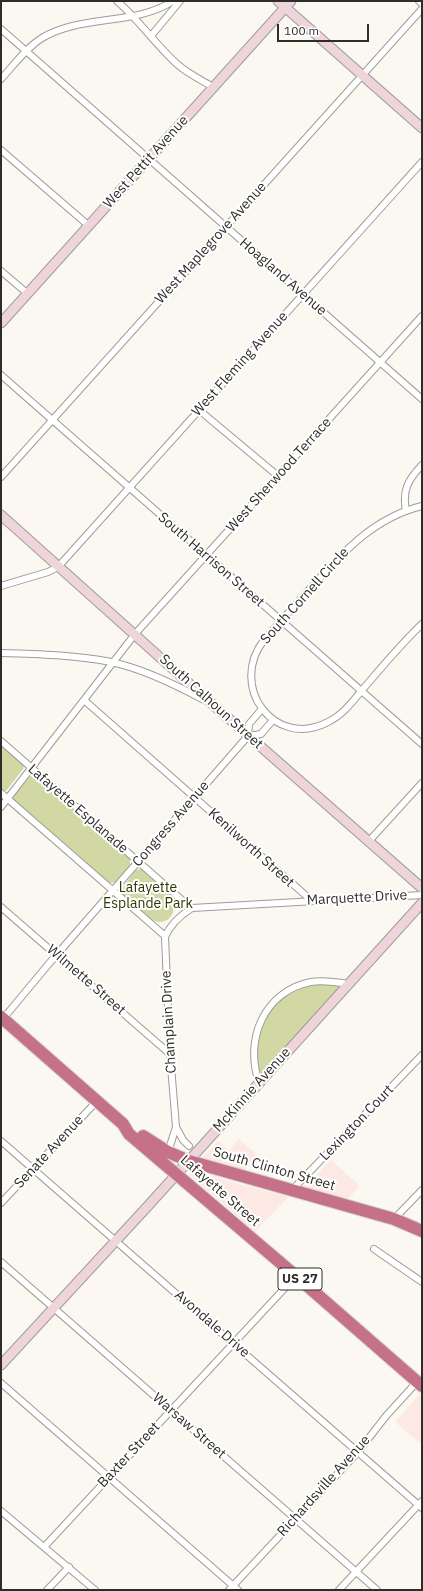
<!DOCTYPE html>
<style>
body{margin:0}
#map{position:relative;width:423px;height:1591px;overflow:hidden;background:#faf8f1;font-family:"IBM Plex Sans",sans-serif}
canvas{display:block}
.frame{position:absolute;inset:0;border:2px solid #2e2d2b;pointer-events:none}
.scale{position:absolute;left:277px;top:24px;width:92px;height:18px;box-sizing:border-box;border:2px solid #2e2d2b;border-top:0;padding-left:5px;font-size:12px;line-height:14px;white-space:nowrap;color:#2e2d2b;-webkit-text-stroke:3px #fff;paint-order:stroke}
</style>
<div id="map">
<canvas width="423" height="1591"></canvas>
<div class="frame"></div>
<div class="scale">100 m</div>
</div>
<script>
const ctx = document.querySelector('canvas').getContext('2d');
ctx.lineJoin = 'round';
function paint(path, color) {
  ctx.fillStyle = color;
  ctx.fill(path, 'evenodd');
}
function stroke(path, color, width, dash) {
  ctx.strokeStyle = color;
  ctx.lineWidth = width;
  ctx.lineCap = dash ? 'butt' : 'round';
  ctx.setLineDash(dash || []);
  ctx.stroke(path);
}
function label(font, color, halo, rows, align = 'center') {
  ctx.font = font + ' "IBM Plex Sans",sans-serif';
  ctx.lineWidth = 4;
  ctx.setLineDash([]);
  ctx.textBaseline = 'middle';
  ctx.strokeStyle = halo;
  ctx.fillStyle = color;
  for (const [text, x, y, turn = 0] of rows) {
    ctx.save();
    ctx.translate(x, y);
    ctx.rotate((+turn || 0) * Math.PI / 180);
    ctx.textAlign = isNaN(turn) ? turn : align;
    if (halo) ctx.strokeText(text, 0, 0);
    ctx.fillText(text, 0, 0);
    ctx.restore();
  }
}
paint(new Path2D(`
 M239,1139l18,16 -13,16 -40,-11 -1,-3 15,-16 11,10z
 M331,1160l29,26 -12,13 -41,-10 -1,-2z
 M190,1172h5l93,25 -33,35 -66,-58z
 M420,1394l2,2v49l-27,-23z`), '#fde9e3');
paint(new Path2D(`
 M1,745l21,18 2,5 -18,23 -5,-1z
 M32,774l4,1 94,83v7l-14,17 -8,1 -92,-80 -3,-4 1,-4z
 M141,869l33,29 -1,15c-11,19 -28,3 -38,-6 -6,-5 -12,-10 -15,-16l16,-21z
 M325,984l13,2 1,3 -77,84h-3c-9,-48 16,-85 66,-89z`), '#d1d8a4');
const street = new Path2D(`
 M117,1c22,19 38,43 60,63 10,9 24,16 36,23
 M419,1l3,3
 M1,29l421,370
 M151,36l29,-35
 M1,79c13,-14 25,-31 41,-41 40,-24 93,-12 131,-37
 M1,150l87,75
 M1,271l27,23
 M1,375l421,369
 M199,410l79,66
 M1,477l421,-468
 M422,506c-46,11 -76,43 -107,77 -17,19 -34,38 -51,57 -36,46 10,110 64,82 15,-7 25,-21 35,-33 19,-22 38,-45 59,-65
 M406,511c-4,-21 2,-31 16,-46
 M1,586l47,-14 10,-5 364,-405
 M1,653c37,1 74,2 110,9 29,6 65,23 91,37
 M84,700l227,200
 M248,736l1,-12 13,-15
 M248,736l13,-2 12,-14
 M1,741l190,167
 M1,793l164,143
 M1,807l134,-173 287,-318
 M370,840l52,-57
 M1,907l169,147
 M2,1020l50,-60 196,-224
 M259,1082c-15,-42 5,-91 52,-100 12,-2 25,0 37,2
 M176,1127l7,13 6,6
 M1,1141l421,367
 M168,1152l8,-25 -6,-73 -5,-117c5,-12 16,-22 27,-29l230,-13
 M292,1190l130,-135
 M1,1203l96,-102
 M394,1219l28,-29
 M374,1249l48,33
 M1,1262l376,328
 M1,1383l237,207
 M1,1511l94,79
 M45,1546l251,-270
 M47,1590l22,-23
 M229,1590l129,-138 28,-36 31,-34
 M339,1590l83,-89`);
const secondary = new Path2D(`
 M278,1l144,127
 M1,323l290,-322
 M1,515l210,188 211,185
 M1,1365l146,-158 275,-304`);
const highway = new Path2D(`
 M1,1017l122,107 6,10 167,142 126,110
 M143,1136l25,16 21,9 205,58 28,12`);
stroke(street, '#9e9c96', 8);
stroke(secondary, '#9e9c96', 11);
stroke(highway, '#d5d5d5', 14);
stroke(street, '#fff', 6);
stroke(secondary, '#eed4db', 9);
stroke(highway, '#c57187', 12);
for (const [x, y, w] of [
 [300,1279,44]
]) {
  const box = new Path2D();
  box.roundRect(x - w / 2, y - 11, w, 22, 3);
  ctx.fillStyle = '#fff';
  ctx.fill(box);
  stroke(box, '#2e2d2b', 1);
}
label('bold 13px', '#2e2d2b', null, [
 ["US 27",300,1279]
]);
label('14px', '#2e2d2b', '#fff', [
 ["West Pettit Avenue",146,162,-48],
 ["West Maplegrove Avenue",211,243,-48],
 ["Hoagland Avenue",283,277,41],
 ["West Fleming Avenue",240,364,-48],
 ["West Sherwood Terrace",279,475,-48],
 ["South Harrison Street",211,560,41],
 ["South Cornell Circle",305,596,-48],
 ["South Calhoun Street",211,702,42],
 ["Lafayette Esplanade",78,809,41],
 ["Congress Avenue",171,824,-49],
 ["Kenilworth Street",251,848,42],
 ["Marquette Drive",357,898,-3],
 ["Wilmette Street",86,980,41],
 ["Champlain Drive",169,1022,-93],
 ["McKinnie Avenue",252,1090,-48],
 ["Lexington Court",357,1123,-46],
 ["Senate Avenue",49,1152,-47],
 ["South Clinton Street",274,1169,16],
 ["Lafayette Street",220,1191,41],
 ["Avondale Drive",212,1324,41],
 ["Warsaw Street",189,1426,41],
 ["Baxter Street",129,1455,-47],
 ["Richardsville Avenue",324,1486,-48]
]);
label('14px', '#323601', '#fff', [
 ["Lafayette",148,888],
 ["Esplande Park",148,904]
]);
</script>
